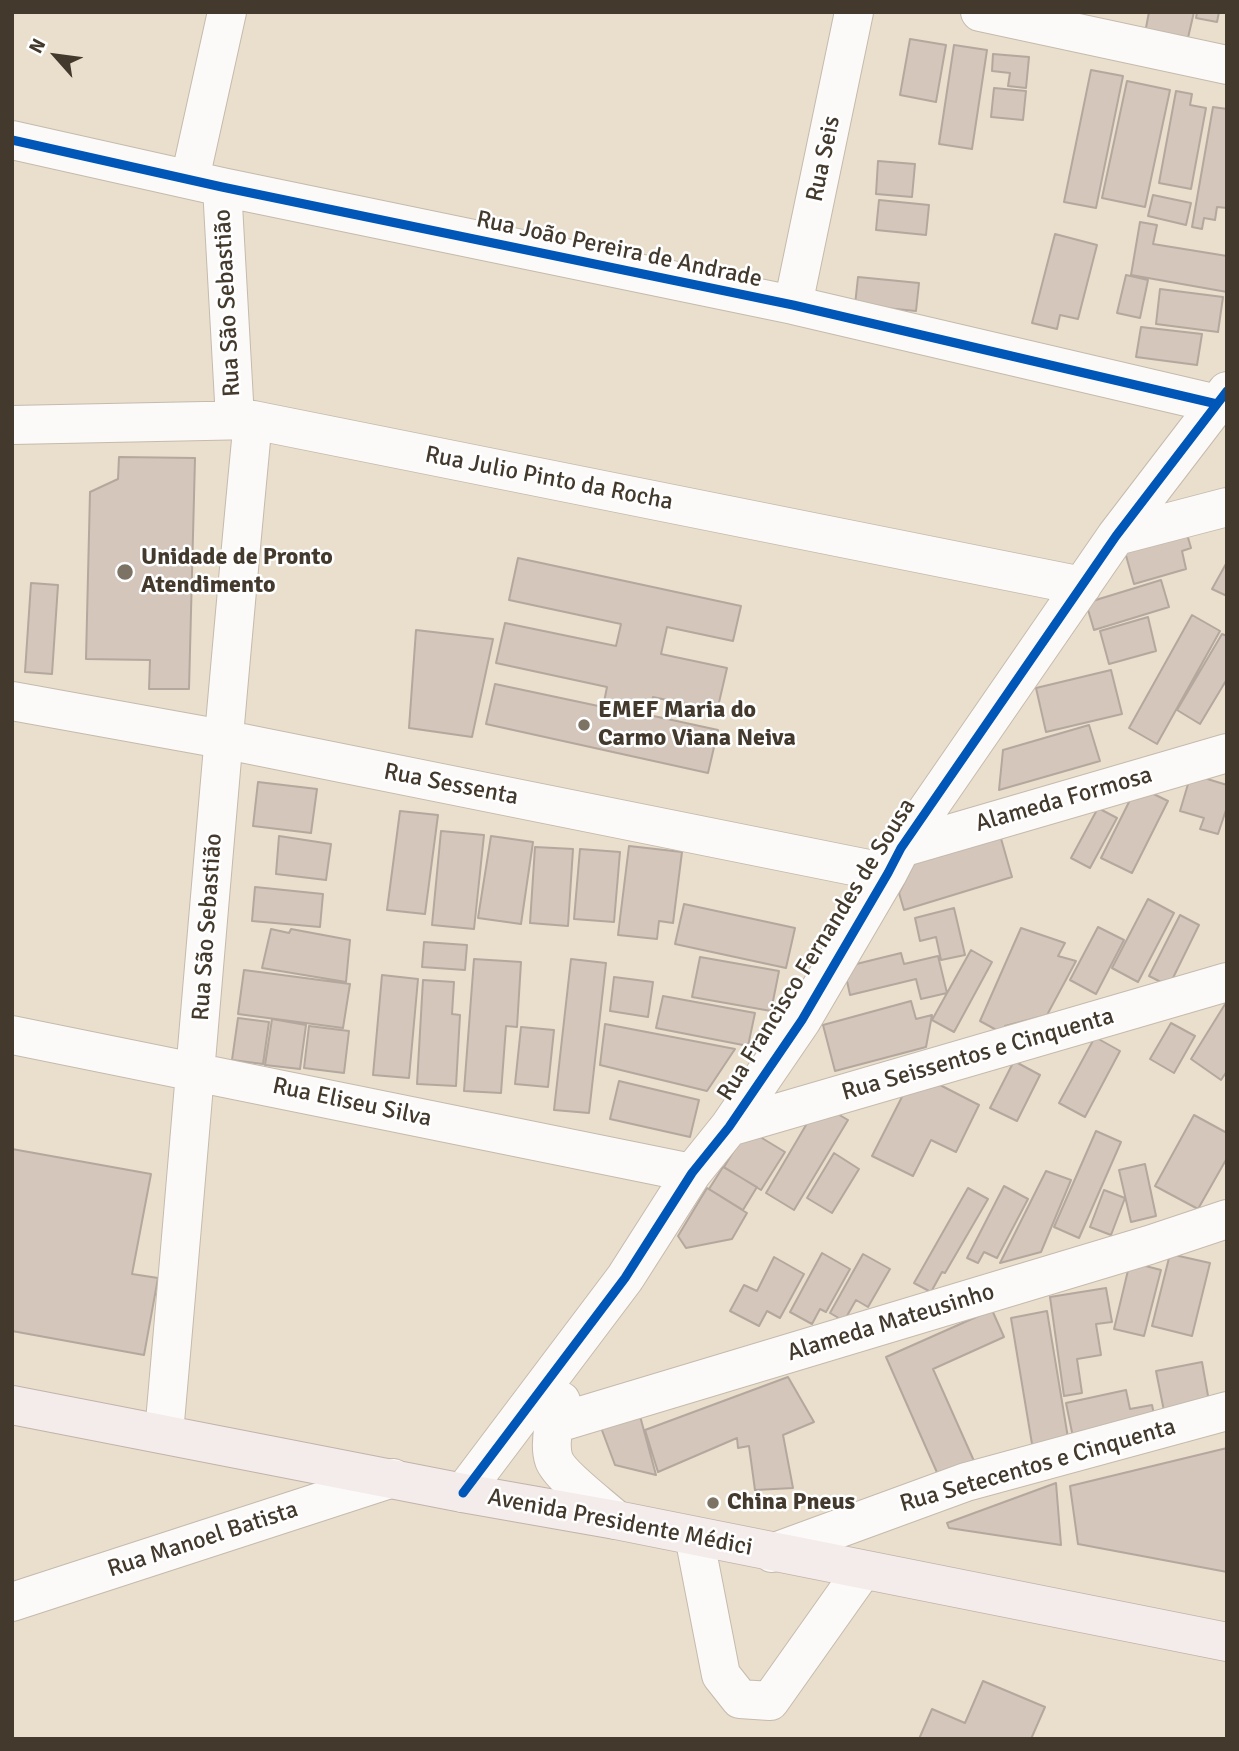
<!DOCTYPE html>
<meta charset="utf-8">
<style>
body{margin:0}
#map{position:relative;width:1239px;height:1751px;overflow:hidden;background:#eadecd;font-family:Signika,sans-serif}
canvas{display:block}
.frame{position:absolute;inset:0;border:14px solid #433a2d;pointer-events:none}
.north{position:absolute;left:21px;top:21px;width:70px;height:70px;-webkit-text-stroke:5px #fff;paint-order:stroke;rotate:298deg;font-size:19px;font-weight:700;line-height:28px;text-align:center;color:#433a2d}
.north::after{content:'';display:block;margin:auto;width:24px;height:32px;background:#433a2d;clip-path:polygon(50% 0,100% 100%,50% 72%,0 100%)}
</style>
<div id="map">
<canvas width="1239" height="1751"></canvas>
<div class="frame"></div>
<div class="north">N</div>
</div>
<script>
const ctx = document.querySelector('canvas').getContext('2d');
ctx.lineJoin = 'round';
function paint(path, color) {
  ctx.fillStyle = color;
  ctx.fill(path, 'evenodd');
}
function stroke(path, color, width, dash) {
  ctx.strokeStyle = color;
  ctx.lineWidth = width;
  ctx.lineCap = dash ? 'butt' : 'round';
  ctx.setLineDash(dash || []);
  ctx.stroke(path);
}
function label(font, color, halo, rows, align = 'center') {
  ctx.font = font + ' Signika,sans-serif';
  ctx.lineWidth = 5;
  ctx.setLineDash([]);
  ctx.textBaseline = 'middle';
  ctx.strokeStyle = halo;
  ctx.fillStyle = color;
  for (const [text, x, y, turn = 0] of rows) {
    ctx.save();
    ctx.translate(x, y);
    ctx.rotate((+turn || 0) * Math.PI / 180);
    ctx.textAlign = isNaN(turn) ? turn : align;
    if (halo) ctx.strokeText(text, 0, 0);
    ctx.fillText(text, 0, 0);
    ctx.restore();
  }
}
const building = new Path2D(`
 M1149,12h45l-7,30 -42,-9z
 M1197,12h22l-2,10 -21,-4z
 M910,39l36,6 -10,57 -36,-7z
 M954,45l33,5 -15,99 -33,-5z
 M993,54l36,3 -3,31 -18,-2 2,-13 -18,-2z
 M1091,70l32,6 -27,132 -32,-6z
 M1127,81l43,9 -25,117 -43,-9z
 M994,88l32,3 -3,29 -32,-3z
 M1176,91l16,3 -2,11 16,3 -15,81 -32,-6z
 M1213,107l14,2v99l-10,-1 -2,13 -11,-2 -2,11 -10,-2z
 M878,161l37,3 -3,33 -36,-3z
 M1153,195l38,8 -5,22 -38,-9z
 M879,200l50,5 -3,30 -50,-5z
 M1140,222l17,3 -4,19 74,12v36l-96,-17z
 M1055,234l42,11 -19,74 -18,-4 -3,14 -25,-6z
 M1126,275l22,5 -8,38 -23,-5z
 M858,277l61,6 -3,28 -61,-6z
 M1160,289l63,8 -5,35 -62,-8z
 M1141,327l61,7 -5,31 -61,-8z
 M119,457l76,1 -6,231h-40l1,-29 -64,-1 4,-167 28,-13z
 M1187,534l4,14 -9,3 4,18 -52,15 -9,-32z
 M518,558l223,48 -8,35 -66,-14 -6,27 66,14 -10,43 -64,-14 -4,18 69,15 -10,43 -222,-49 9,-40 108,23 4,-20 -111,-24 9,-40 111,23 5,-22 -112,-24z
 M1227,562v34l-15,-7z
 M1161,580l8,27 -75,23 -8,-27z
 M31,583l27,2 -6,89 -27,-2z
 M1192,615l28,16 -63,113 -28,-16z
 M1148,617l8,34 -47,13 -9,-33z
 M416,630l77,9 -21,98 -63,-9z
 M1222,634l5,2v43l-27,45 -23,-14z
 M1111,670l11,44 -76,18 -10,-44z
 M1089,725l11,36 -101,29 4,-40z
 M1191,774l36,11v22l-9,27 -18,-5 4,-11 -24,-7z
 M258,782l59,7 -6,44 -58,-7z
 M1137,786l31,15 -36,72 -31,-15z
 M1098,808l19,10 -27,50 -19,-10z
 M400,811l38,4 -13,99 -38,-4z
 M441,831l43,4 -10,94 -42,-4z
 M1000,835l12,42 -108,33 -5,-17 16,-32z
 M279,836l52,8 -5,36 -50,-6z
 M491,836l42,6 -12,82 -43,-6z
 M629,846l53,6 -9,71 -14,-2 -2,18 -39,-4z
 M535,847l38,2 -5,77 -38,-3z
 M580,849l40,3 -6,70 -40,-3z
 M255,887l68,7 -3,33 -68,-6z
 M1148,899l26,14 -36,69 -26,-14z
 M684,904l111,24 -9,40 -111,-24z
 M954,908l11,47 -24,5 -5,-23 -16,4 -5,-23z
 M1180,915l19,10 -30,61 -20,-10z
 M1098,927l26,13 -28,54 -26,-14z
 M1021,928l44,15 -7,13 18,5 -29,54 -42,11 -3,7 -22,-12z
 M271,929l18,4 2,-4 59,11 -4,42 -84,-14z
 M424,942l43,3 -2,25 -43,-3z
 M971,950l21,12 -38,70 -22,-12z
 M901,953l3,11 34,-8 9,37 -26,6 -5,-20 -66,16 -6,-28z
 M700,957l79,14 -8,40 -79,-14z
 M474,959l47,3 -4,65 -11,-1 -5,67 -37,-2z
 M571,959l35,4 -17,150 -35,-3z
 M244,970l106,14 -7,44 -105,-14z
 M382,975l36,4 -9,99 -36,-3z
 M614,977l39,5 -5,35 -38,-6z
 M423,980l31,2 -2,32 8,1 -4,71 -39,-2z
 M663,996l92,17 -7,33 -92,-18z
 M911,1001l5,18 16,-4 -6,32 -91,24 -12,-46z
 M1227,1001v70l-6,9 -30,-21z
 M238,1018l31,4 -6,42 -31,-4z
 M272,1019l34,6 -6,44 -35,-4z
 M1171,1023l24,13 -21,37 -24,-14z
 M605,1024l130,25 -28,42 -107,-26z
 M309,1026l40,5 -5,42 -40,-5z
 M521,1027l33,3 -6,57 -33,-3z
 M1095,1037l25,14 -35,66 -26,-14z
 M1014,1061l26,14 -23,46 -27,-13z
 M619,1081l80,19 -9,37 -80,-18z
 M940,1085l39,20 -23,47 -25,-12 -18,36 -41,-20 33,-65z
 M819,1103l29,17 -54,90 -28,-17z
 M1194,1115l33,18v25l-29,51 -43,-23z
 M747,1129l38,23 -24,38 -37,-23z
 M1096,1131l25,11 -42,96 -25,-11z
 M12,1149l139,25 -19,100 26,4 -14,77 -132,-24z
 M834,1153l25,16 -27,44 -25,-15z
 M1145,1164l11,52 -25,6 -12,-52z
 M723,1167l34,20 -14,23 -34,-21z
 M1046,1171l25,9 -30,72 -41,11z
 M1004,1186l24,13 -31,59 -13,-6 -6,11 -11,-5z
 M707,1188l40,25 -15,26 -46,9 -8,-12z
 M968,1188l20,11 -43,74 -3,-1 -11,20 -17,-9z
 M1104,1190l21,8 -14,37 -21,-8z
 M822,1253l28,16 -24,43 -6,-3 -8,15 -22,-12z
 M863,1254l27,15 -22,38 -12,-7 -12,21 -14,-8z
 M1170,1254l40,9 -18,73 -40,-10z
 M774,1257l30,17 -24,44 -13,-7 -8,15 -29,-15 14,-26 13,6z
 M1130,1262l31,8 -17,66 -30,-7z
 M1106,1288l6,34 -16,2 5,31 -24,4 5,34 -18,3 -14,-99z
 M992,1310l12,27 -71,32 41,92 -35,16 -53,-120z
 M1047,1311l23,139 -36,6 -23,-138z
 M1202,1362l8,45 -45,9 -9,-45z
 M788,1377l26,45 -31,13 10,53 -38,2 -6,-44 -11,2 -1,-10 -79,34 -13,-42z
 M1126,1390l4,19 22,-4 4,19 -82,18 -8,-39z
 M640,1416l16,59 -41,-10 -15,-40z
 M1227,1448v124l-149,-28 -8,-58z
 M1056,1483l5,62 -112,-17 -2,-5z
 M983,1681l62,26 -14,32h-112l13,-30 33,14z`);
paint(building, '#d4c6bb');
stroke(building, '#b4a79d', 2);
const minor = new Path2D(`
 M980,12l247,53
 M12,140l210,47 571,118 424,99
 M190,179l37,-167
 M222,187l13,232
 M793,305l61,-293
 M12,425l241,-5 829,166
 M1116,536l111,-29
 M12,701l210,38 666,134
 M901,848l326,-95
 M12,1035l680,138
 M729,1127l498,-145
 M561,1401c-6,17 -13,41 -7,59 6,16 48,47 62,60
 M554,1424l595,-179 78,-26
 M164,1433c30,-337 56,-675 89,-1013
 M463,1493l162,-215 67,-105 37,-46 73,-107 86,-147 13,-25 215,-312 111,-145
 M694,1536l27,139 19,24 30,2 92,-130
 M772,1553l194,-71 261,-71
 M12,1602l381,-124`);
const major = new Path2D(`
 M12,1405l451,88 153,27 611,122`);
stroke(minor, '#c4bbad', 40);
stroke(major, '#c2b3ab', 40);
stroke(minor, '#fcfaf8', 38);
stroke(major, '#f4eceb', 38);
stroke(new Path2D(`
 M12,140l210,47 571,118 424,99
 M463,1493l162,-215 67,-105 37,-46 73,-107 86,-147 13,-25 215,-312 111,-145`), '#0057b8', 9);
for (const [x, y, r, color] of [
 [125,572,9,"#7d7365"],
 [584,725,7,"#7d7365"],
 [713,1503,7,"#7d7365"]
]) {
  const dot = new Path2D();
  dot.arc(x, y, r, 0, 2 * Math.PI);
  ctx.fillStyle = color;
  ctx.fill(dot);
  stroke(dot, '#fff', 2.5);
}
label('24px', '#433a2d', '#fff', [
 ["Rua Seis",824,159,-78],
 ["Rua João Pereira de Andrade",619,250,12],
 ["Rua São Sebastião",228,303,-93],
 ["Rua Julio Pinto da Rocha",549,479,11],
 ["Rua Sessenta",451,785,11],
 ["Alameda Formosa",1064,800,-16],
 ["Rua São Sebastião",208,927,-86],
 ["Rua Francisco Fernandes de Sousa",817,950,-58],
 ["Rua Seissentos e Cinquenta",978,1055,-16],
 ["Rua Eliseu Silva",352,1103,12],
 ["Alameda Mateusinho",891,1323,-17],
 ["Rua Setecentos e Cinquenta",1038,1466,-16],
 ["Avenida Presidente Médici",620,1523,11],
 ["Rua Manoel Batista",203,1540,-18]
]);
label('bold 24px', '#433a2d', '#fff', [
 ["Unidade de Pronto",141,558],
 ["Atendimento",141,586],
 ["EMEF Maria do",598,711],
 ["Carmo Viana Neiva",598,739],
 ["China Pneus",727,1503]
], 'left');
</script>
